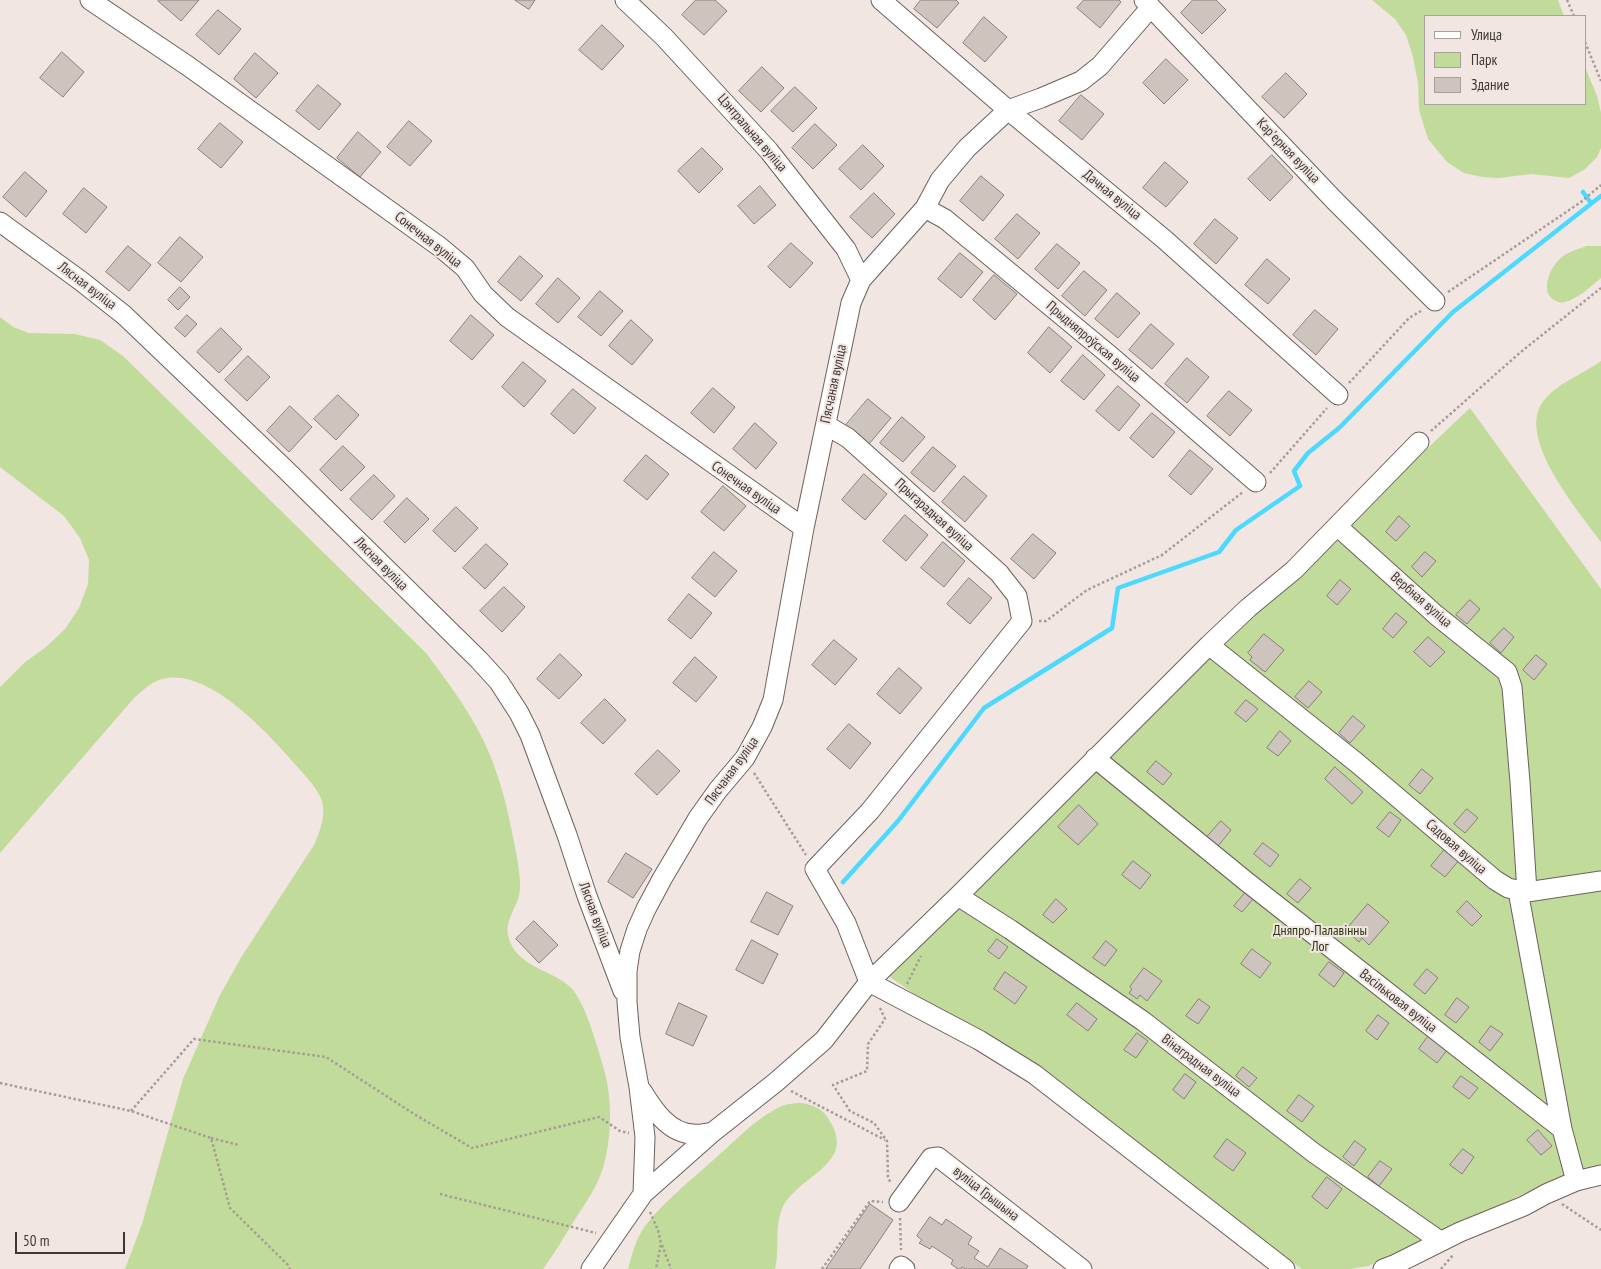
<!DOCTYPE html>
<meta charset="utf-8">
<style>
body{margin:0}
#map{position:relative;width:1601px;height:1269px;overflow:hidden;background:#f1e6e1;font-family:"PT Sans Narrow",sans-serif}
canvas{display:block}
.legend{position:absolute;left:1424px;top:15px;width:162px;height:90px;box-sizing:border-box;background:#f1e6e1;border:1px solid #a9a09d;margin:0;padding:6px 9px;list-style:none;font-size:15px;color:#3c3836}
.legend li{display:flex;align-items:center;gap:10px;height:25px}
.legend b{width:25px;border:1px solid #a9a09d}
.scale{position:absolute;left:15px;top:1232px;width:110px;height:22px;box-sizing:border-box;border:2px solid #3c3836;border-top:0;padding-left:6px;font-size:15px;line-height:18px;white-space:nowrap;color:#3c3836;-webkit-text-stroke:4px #f1e6e1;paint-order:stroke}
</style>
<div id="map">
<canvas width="1601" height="1269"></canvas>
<ul class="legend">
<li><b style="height:6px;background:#fff"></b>Улица</li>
<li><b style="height:14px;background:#c1db9b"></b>Парк</li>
<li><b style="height:14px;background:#cdc5bd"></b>Здание</li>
</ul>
<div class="scale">50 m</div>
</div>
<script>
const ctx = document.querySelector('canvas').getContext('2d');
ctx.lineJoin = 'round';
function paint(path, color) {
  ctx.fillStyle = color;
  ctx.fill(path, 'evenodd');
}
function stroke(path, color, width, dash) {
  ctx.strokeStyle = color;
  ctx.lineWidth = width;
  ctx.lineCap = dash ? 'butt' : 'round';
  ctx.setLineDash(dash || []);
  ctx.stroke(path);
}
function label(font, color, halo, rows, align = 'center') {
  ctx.font = font + ' "PT Sans Narrow",sans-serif';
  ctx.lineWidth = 4;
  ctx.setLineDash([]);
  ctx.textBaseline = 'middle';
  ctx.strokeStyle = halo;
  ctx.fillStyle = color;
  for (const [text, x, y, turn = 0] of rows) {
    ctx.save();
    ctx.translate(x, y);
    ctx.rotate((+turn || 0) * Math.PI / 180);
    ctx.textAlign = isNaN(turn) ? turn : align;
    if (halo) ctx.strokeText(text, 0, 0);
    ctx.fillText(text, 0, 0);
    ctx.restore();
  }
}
paint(new Path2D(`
 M1372,0h186l6,16h-139v88h160v-37l12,29 4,17v35l-4,9 -12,12 -16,9 -38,-4 -32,4 -17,-1 -18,-4 -17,-11 -19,-23 -9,-29 -1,-27 -5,-26 -7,-22 -11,-16z
 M1587,246h14v32c-10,8 -23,21 -36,24 -3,1 -8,0 -11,-2 -15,-9 -3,-35 8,-43 7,-6 17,-8 25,-11z
 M0,317l13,10 16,6 46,1 25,6 23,16 303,297c24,32 49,65 64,102 10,25 17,51 22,77 3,16 7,32 8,49 0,5 0,13 -2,18 -4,11 -13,25 -10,36 7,34 47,34 65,55 12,16 19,40 25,59 3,11 7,22 9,33 5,28 4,58 -4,86 -6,19 -18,36 -29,53 -10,16 -20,33 -31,48h-418l17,-45 41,-145 37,-84 22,-39 72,-111c6,-13 12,-30 8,-44 -6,-17 -24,-32 -35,-46 -26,-29 -82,-88 -125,-76 -11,3 -20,12 -28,19l-134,155v-166l24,-24 22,-16 19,-18 14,-21 9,-24 1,-24 -9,-22 -16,-22 -64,-49z
 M1601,361v181c-21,-29 -84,-102 -59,-139 14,-20 40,-28 59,-42z
 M1470,408l131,181v579l-60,18 -173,80 -18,3h-48l-416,-295 358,-352z
 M803,1103c16,4 22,8 29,22 22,41 -37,52 -50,84 -8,19 -2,40 -7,60h-147c4,-15 8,-30 17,-43 21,-27 50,-49 75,-72 17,-15 34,-33 54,-44 9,-6 18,-7 29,-7z`), '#c1db9b');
stroke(new Path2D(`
 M1583,192l8,11
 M843,882l55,-61 86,-113 128,-80 6,-40 101,-36 17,-22 64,-44 -6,-15 14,-18 31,-25 114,-116 148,-116`), '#4dd9ff', 4.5);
const building = new Path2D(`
 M159,0h40l-18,21 -23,-20z
 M515,0h20l-6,9z
 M696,0h19l12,11 -23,24 -22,-20z
 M921,0h35l3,3 -22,25 -23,-19z
 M1084,0h35l2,2 -21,26 -23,-20z
 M1193,0h23l10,10 -24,24 -21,-21z
 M218,10l23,19 -22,26 -23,-20z
 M984,17l23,20 -22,25 -22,-19z
 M602,25l22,21 -22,24 -23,-20z
 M62,52l22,20 -21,25 -23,-19z
 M255,53l23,20 -22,25 -22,-19z
 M1166,59l22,21 -24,24 -21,-21z
 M762,67l22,21 -23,24 -22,-21z
 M1286,73l21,21 -23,24 -22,-21z
 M318,85l23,19 -22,26 -23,-19z
 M795,87l22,21 -24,24 -22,-21z
 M1081,95l23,19 -22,26 -23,-19z
 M409,121l23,20 -22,25 -23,-19z
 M220,123l23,19 -22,26 -23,-19z
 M815,124l22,21 -24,24 -21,-21z
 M358,132l23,20 -21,25 -23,-19z
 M863,145l21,21 -23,24 -22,-21z
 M702,148l21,21 -24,24 -21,-22z
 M1272,155l21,22 -23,24 -22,-22z
 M1165,162l23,20 -22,25 -23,-19z
 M25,172l22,19 -21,26 -23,-20z
 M981,176l23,19 -21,26 -23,-20z
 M760,186l16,19 -22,19 -16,-18z
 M84,188l23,19 -21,26 -23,-19z
 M874,193l21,21 -23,24 -22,-21z
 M1017,214l23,19 -22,26 -23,-20z
 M1215,219l23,19 -22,26 -22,-20z
 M180,237l23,20 -22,25 -23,-19z
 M791,243l22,20 -23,25 -22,-21z
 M1057,244l23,19 -22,26 -23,-20z
 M128,246l23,19 -22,26 -23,-19z
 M960,253l23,19 -22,26 -23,-19z
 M520,256l23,20 -22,25 -23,-19z
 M1267,259l23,20 -22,25 -23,-19z
 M1084,271l23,19 -22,26 -23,-20z
 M994,275l23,19 -22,26 -22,-20z
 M558,278l22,20 -22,25 -22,-19z
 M180,287l10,10 -12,13 -10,-10z
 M600,291l23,20 -22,25 -23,-19z
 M1117,293l23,20 -22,25 -23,-19z
 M1315,310l23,19 -22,26 -23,-20z
 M187,315l10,9 -12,13 -10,-9z
 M471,315l23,20 -22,25 -22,-19z
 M631,320l22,20 -21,25 -23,-19z
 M1151,324l23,20 -22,25 -23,-19z
 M1049,327l23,20 -22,26 -22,-20z
 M221,328l21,21 -23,24 -22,-21z
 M1083,355l22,20 -21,25 -23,-19z
 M248,356l22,21 -23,24 -22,-21z
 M1187,358l22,19 -22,26 -22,-19z
 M523,362l23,19 -22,26 -22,-20z
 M1118,386l22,19 -21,26 -23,-20z
 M713,388l22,19 -21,26 -23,-20z
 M573,389l23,19 -22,26 -23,-20z
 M1229,391l23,19 -22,26 -23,-20z
 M338,395l21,20 -23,25 -22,-21z
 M868,399l23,19 -22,26 -23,-19z
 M290,406l22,21 -23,25 -22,-21z
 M1152,413l23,19 -22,26 -23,-20z
 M902,417l23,20 -22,25 -23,-19z
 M755,423l22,20 -21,26 -23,-20z
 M343,446l22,21 -24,24 -21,-21z
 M933,447l23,19 -22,26 -23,-19z
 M1190,450l23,19 -22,26 -22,-19z
 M646,455l23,19 -22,26 -23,-19z
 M864,474l23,20 -22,26 -23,-20z
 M374,475l21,21 -23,24 -22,-21z
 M964,476l23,20 -22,26 -23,-20z
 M723,486l23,20 -22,25 -23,-19z
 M407,498l22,21 -24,24 -21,-21z
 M456,507l22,21 -23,24 -22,-21z
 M905,515l23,20 -22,26 -23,-20z
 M1399,516l11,10 -14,15 -10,-9z
 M1033,534l23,19 -22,26 -23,-20z
 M943,542l22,19 -21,26 -23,-19z
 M486,544l22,20 -23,25 -22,-21z
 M714,552l23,19 -22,26 -23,-19z
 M1425,552l11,9 -14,16 -10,-10z
 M969,578l23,20 -22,26 -23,-20z
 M1340,580l11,9 -14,16 -10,-9z
 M504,587l21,20 -23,25 -22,-21z
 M689,594l23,19 -21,26 -23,-19z
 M1470,600l10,9 -13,15 -11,-9z
 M1396,613l11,9 -14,16 -10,-9z
 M1504,628l10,9 -13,16 -11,-10z
 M1264,634l20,16 -19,22 -15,-12 2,-3 -4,-4z
 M1428,637l17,15 -15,15 -16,-15z
 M834,640l23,19 -22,26 -23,-20z
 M560,654l22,21 -23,24 -22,-20z
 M1536,655l11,9 -13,16 -11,-10z
 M695,657l22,20 -21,25 -23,-19z
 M899,668l23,20 -22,26 -23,-20z
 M1309,681l13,11 -14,16 -13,-11z
 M605,699l21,21 -23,24 -22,-21z
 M1246,700l12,9 -12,13 -11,-9z
 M1353,716l12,10 -15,17 -11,-10z
 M849,724l22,19 -21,26 -23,-20z
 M1280,731l11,10 -13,15 -11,-8z
 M658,750l22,21 -23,24 -22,-21z
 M1156,761l16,13 -9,11 -16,-13z
 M1335,767l28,25 -11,12 -27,-25z
 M1422,769l11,9 -13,16 -11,-9z
 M1079,805l19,19 -20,21 -20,-18z
 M1467,809l11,9 -13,15 -11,-9z
 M1390,812l11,8 -12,17 -12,-9z
 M1221,821l10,9 -13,16 -11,-9z
 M1263,843l16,12 -9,12 -16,-13z
 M1446,848l14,11 -15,18 -14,-11z
 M626,853l26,16 -19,29 -25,-16z
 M1133,861l18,14 -11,14 -18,-14z
 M1300,879l11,9 -13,15 -11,-9z
 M767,892l26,14 -15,29 -27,-13z
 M1246,892l7,7 -11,13 -8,-6z
 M1056,899l11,10 -14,14 -10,-8z
 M1467,901l15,15 -10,10 -15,-14z
 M1368,904l21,18 -20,23 -7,-7 -3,4 -13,-12z
 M534,921l24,24 -19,18 -23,-24z
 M997,939l11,8 -9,12 -11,-8z
 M752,940l26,14 -15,30 -27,-14z
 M1106,941l11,9 -12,16 -12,-8z
 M1252,949l19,14 -11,15 -19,-14z
 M1329,962l15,11 -10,14 -15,-12z
 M1144,968l18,13 -15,20 -7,-6 -3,4 -8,-6 3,-4 -2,-2z
 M1427,969l11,9 -13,16 -11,-9z
 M1005,972l22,15 -12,17 -21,-15z
 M1457,998l12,9 -13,16 -11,-8z
 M1199,999l11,8 -12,17 -12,-8z
 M679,1003l28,13 -14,30 -27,-12z
 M1077,1003l20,16 -9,12 -21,-16z
 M1378,1015l11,8 -12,17 -11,-9z
 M1491,1026l12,8 -13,17 -11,-9z
 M1137,1033l11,8 -12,17 -12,-8z
 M1429,1035l19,14 -11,14 -18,-14z
 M1243,1067l14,11 -8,9 -13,-11z
 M1185,1074l11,8 -12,17 -11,-9z
 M1461,1076l17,12 -9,11 -16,-12z
 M1299,1095l15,11 -12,16 -15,-11z
 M1538,1130l14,16 -11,9 -14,-15z
 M1227,1139l19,14 -13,18 -19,-14z
 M1355,1141l11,8 -12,17 -11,-9z
 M1463,1149l11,8 -12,17 -12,-9z
 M1380,1161l12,8 -13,17 -11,-9z
 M1327,1177l15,12 -15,20 -15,-12z
 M870,1204l23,16 -33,49h-34z
 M930,1217l12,8 4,-6 26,18 -4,7 11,7 -5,7 14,9 12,-19 28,18 -2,3h-61l-3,-2 -1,2h-3l-7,-5 2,-4 -21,-14 -2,3 -11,-6 3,-3 -5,-4z`);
paint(building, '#cdc5bd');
stroke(building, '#88807a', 1);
const minor = new Path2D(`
 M90,0l98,66 252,181 25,21 18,26 24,23 297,211
 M625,0l39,37 105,114 77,98 15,31
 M881,0l127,110 156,129 174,156
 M1144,0l190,200 101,101
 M925,208l20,11 162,134 149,129
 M0,222l81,59 43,34 161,154 194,191 20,22 20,31 11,22 37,100 20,61 36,95
 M826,425l22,13 151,135 18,23 5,25 -152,190 -55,58 31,54 23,59 110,58 55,34 251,195
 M1337,526l99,89 71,57 5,15 8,95 7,110
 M1209,645l148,118 138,117 13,8 19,4 74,-11
 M1095,758l152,124 315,247
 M1518,891l44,238 14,52
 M958,896l53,34 132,91 171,132 126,88
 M642,1091c11,18 27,43 52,43 6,1 13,-1 19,-2
 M643,1194l2,-57 -6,-50 -9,-50 -3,-35v-31l3,-20 7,-22 9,-20 16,-30 36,-61 20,-28 27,-32 17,-31 11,-27 31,-172 47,-225 10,-23 64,-72 15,-28 27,-32 41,-38 33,-12 40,-17 19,-15 51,-59
 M899,1202l32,-44 7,-1 144,112
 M591,1269l52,-75 70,-62 63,-50 48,-42 45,-58 89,-86 251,-251 39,-37 46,-38 125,-128
 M899,1269l2,-3 4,3
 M1383,1269l13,-5 64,-32 64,-26 22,-12 30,-13 25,-6`);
stroke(minor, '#6b615d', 21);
stroke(new Path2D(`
 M1567,0l7,16
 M1585,42l16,39
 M1448,292l133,-90 20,-17
 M1349,383l60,-65 12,-7
 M1431,431l91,-80 79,-63
 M1270,473l57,-65
 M1039,621h7l41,-31 75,-35 81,-63
 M754,773l52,82
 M907,984l14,-28
 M880,1008l5,11 -17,25 -1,27 -34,14 17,26 24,12 13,18 1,36 3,7
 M0,1083l131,28 80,27 19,70 58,57 2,4
 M791,1091l94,49
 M131,1111l63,-72 132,18 88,57 58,34 127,-31 21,14 9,2
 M211,1138l28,7
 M440,1194l156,39
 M1562,1204l39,26
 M650,1212l8,18 3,14 -5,25
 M900,1218l1,32
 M662,1245l9,24
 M822,1269l48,-68 13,1
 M1441,1269l12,-14`), '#a49c98', 2.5, [2.5, 2.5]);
stroke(minor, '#fff', 19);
label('14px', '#3c3836', '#f1e6e1', [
 ["Цэнтральная вуліца",752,133,49],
 ["Карʼерная вуліца",1288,151,46],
 ["Дачная вуліца",1112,195,39],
 ["Сонечная вуліца",428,240,38],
 ["Лясная вуліца",87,286,37],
 ["Прыдняпроўская вуліца",1093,342,40],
 ["Пясчаная вуліца",834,384,-78],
 ["Сонечная вуліца",746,488,35],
 ["Прыгарадная вуліца",934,515,42],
 ["Лясная вуліца",381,564,45],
 ["Вербная вуліца",1421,600,41],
 ["Пясчаная вуліца",732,771,-54],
 ["Садовая вуліца",1456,847,41],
 ["Лясная вуліца",595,915,69],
 ["Васільковая вуліца",1398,1001,38],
 ["Вінаградная вуліца",1201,1066,37],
 ["вуліца Грышына",986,1194,38]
]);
label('14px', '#293710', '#f1e6e1', [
 ["Дняпро-Палавінны",1320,931],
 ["Лог",1320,947]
]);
</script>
